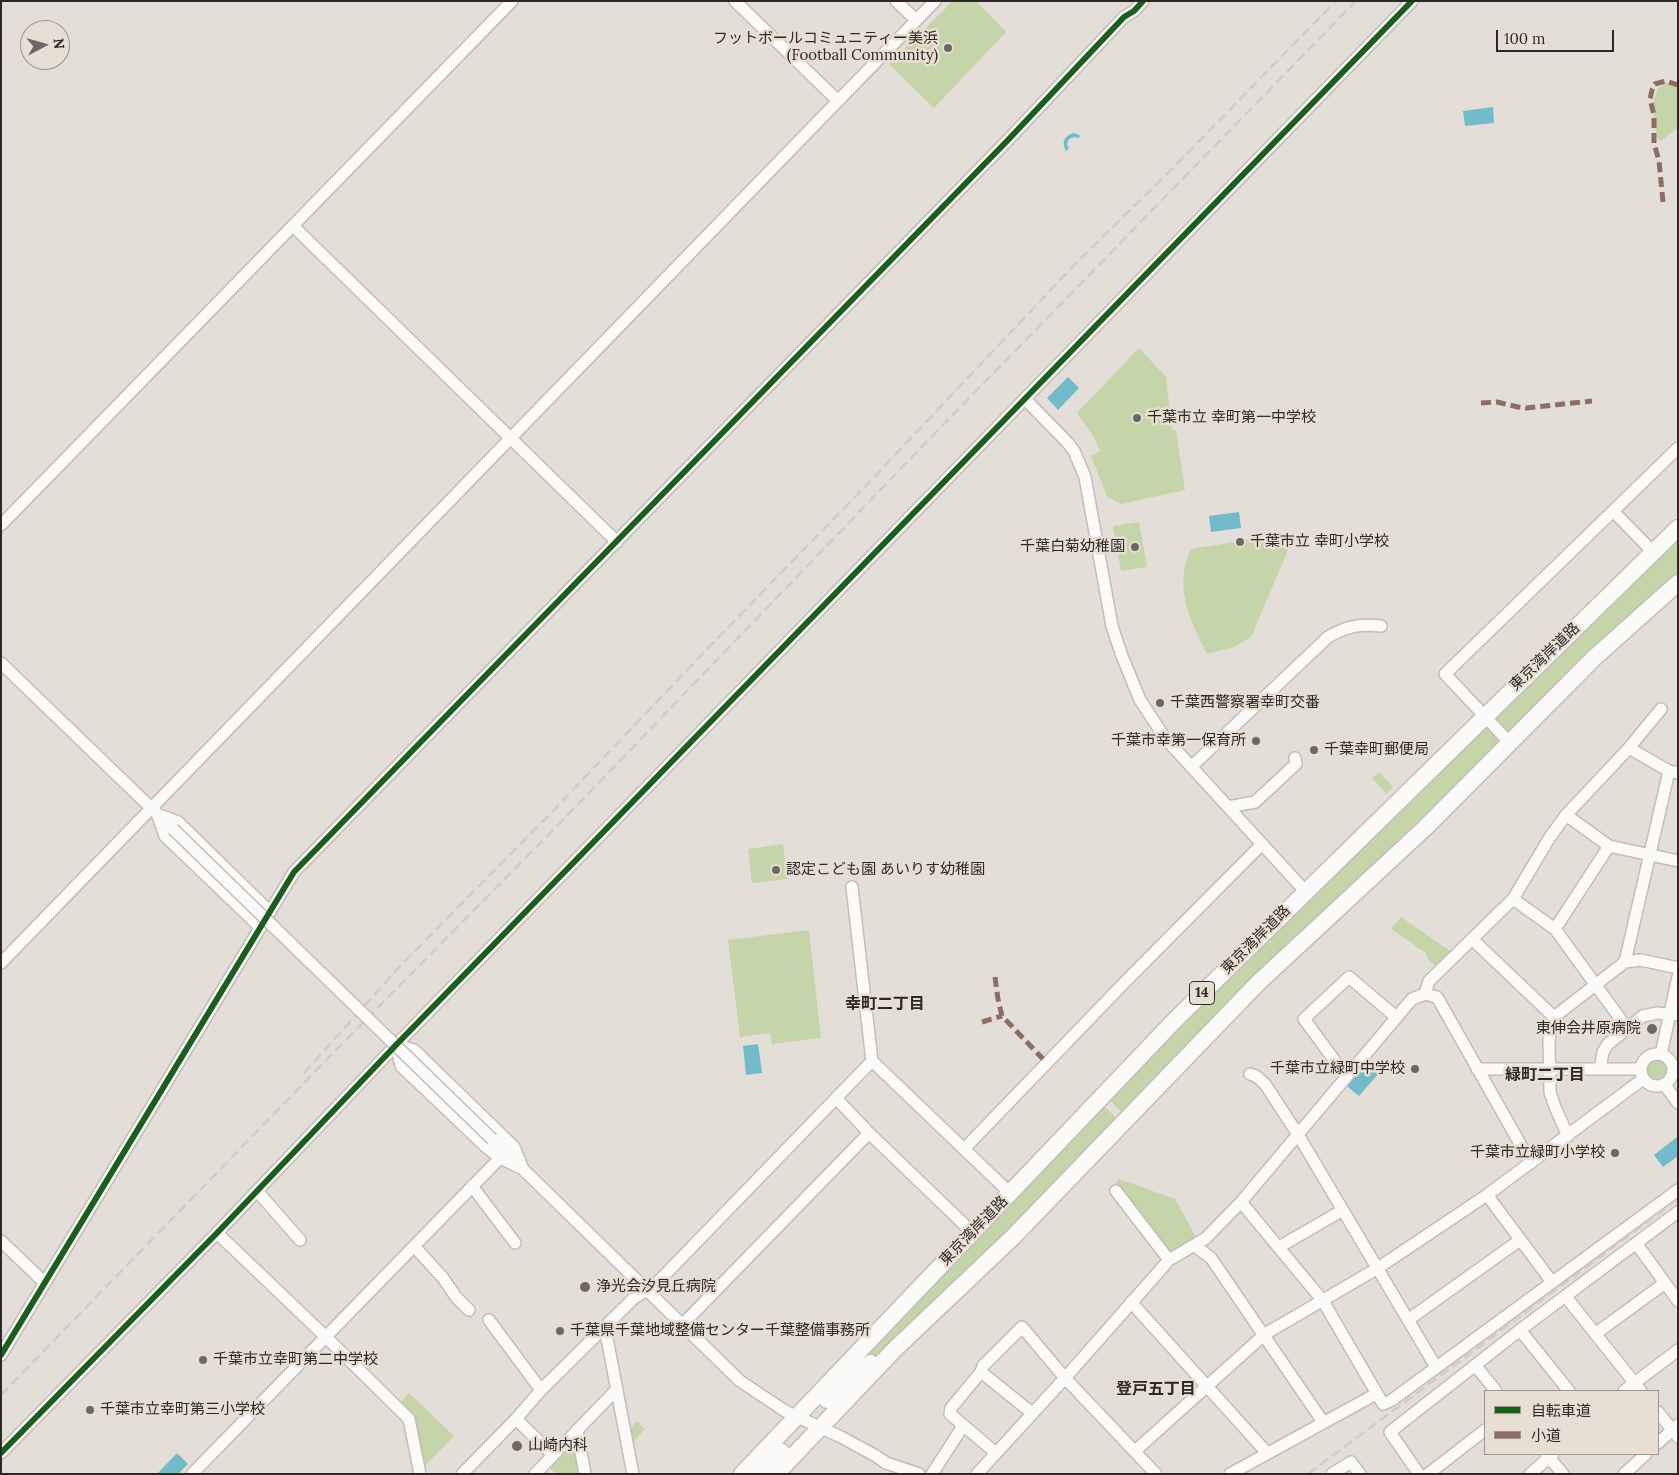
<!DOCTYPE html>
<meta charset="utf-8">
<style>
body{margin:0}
#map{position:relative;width:1679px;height:1475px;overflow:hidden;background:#e4ded9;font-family:Lora,"Noto Sans JP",serif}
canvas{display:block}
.frame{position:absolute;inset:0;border:2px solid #2c2925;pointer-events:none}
.legend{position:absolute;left:1484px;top:1390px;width:175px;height:65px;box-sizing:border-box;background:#e8ded4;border:1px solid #9d968e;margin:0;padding:6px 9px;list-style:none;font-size:15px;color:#2c2925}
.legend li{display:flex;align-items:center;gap:10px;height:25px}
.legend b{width:25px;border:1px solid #9d968e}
.north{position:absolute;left:20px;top:20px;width:50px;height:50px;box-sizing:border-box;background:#e8ded4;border:1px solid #9d968e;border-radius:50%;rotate:84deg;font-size:14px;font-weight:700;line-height:20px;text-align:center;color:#2c2925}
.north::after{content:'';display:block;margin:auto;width:18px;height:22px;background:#6c6864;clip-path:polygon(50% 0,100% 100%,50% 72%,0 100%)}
.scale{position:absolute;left:1496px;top:30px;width:118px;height:22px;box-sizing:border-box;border:2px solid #2c2925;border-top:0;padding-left:6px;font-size:15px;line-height:18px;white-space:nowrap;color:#2c2925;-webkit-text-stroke:4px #e8ded4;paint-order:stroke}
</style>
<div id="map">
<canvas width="1679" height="1475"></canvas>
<div class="frame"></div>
<ul class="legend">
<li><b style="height:6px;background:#1b5e20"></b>自転車道</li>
<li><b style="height:6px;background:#8d6e63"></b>小道</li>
</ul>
<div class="north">N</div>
<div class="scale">100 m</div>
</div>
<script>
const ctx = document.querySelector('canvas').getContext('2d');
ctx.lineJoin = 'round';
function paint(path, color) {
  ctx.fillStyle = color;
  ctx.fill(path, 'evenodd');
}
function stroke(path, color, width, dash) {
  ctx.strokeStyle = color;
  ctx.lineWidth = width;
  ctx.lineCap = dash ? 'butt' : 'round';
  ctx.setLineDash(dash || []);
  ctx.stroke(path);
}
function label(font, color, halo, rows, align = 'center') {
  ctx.font = font + ' Lora,"Noto Sans JP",serif';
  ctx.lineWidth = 5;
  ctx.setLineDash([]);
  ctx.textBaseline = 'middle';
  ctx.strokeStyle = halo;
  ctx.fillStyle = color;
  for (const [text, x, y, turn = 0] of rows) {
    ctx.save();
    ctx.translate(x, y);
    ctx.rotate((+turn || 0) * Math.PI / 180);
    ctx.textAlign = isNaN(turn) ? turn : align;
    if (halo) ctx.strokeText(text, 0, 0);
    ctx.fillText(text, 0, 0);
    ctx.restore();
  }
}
paint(new Path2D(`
 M953,1h23l30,31 -72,76 -45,-44z
 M1666,83l12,4v41l-17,13 -4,-2 -4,-35 5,-16z
 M1139,348l27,29 6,52 4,2 9,59 -64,14 -14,-8 -16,-40 9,-5 -8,-17 -15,-21z
 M1139,522l8,45 -26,4 -8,-45z
 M1291,533l3,3 -43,101 -17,10 -27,7c-17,-34 -34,-68 -16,-105z
 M1678,537v36l-171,162 -15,-16z
 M1485,726l16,16 -104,99 -274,272 -14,-13 151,-152z
 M1379,772l14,15 -7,7 -14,-16z
 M783,844l4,35 -35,4 -4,-34z
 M1401,917l50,35 -15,15 -8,-8 -2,-6 -35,-24z
 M809,930l12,108 -49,6 -2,-11 -30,4 -12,-97z
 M1647 1069a10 10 0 1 1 20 0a10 10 0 1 1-20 0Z
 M1104,1106l12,12 -104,111 -129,121 -47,38 55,-62z
 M1119,1179l56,20 22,40 -29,15 -53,-69z
 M409,1393l45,43 -32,33 -23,-65z
 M637,1421l8,8 -15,17 -3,-14z
 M571,1440l5,2 6,32h-26l-9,-8z`), '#c5d4a9');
paint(new Path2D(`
 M1493,107l1,16 -29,3 -2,-15z
 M1074,133l7,3 -3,2 -4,-1 -5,2 -2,5 2,4 -3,3c-5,-8 -2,-16 8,-18z
 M1068,377l11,11 -21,22 -11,-12z
 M1239,512l2,16 -30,4 -2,-16z
 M758,1044l4,29 -16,2 -3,-29z
 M1367,1064l11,10 -19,22 -12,-10z
 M1677,1137l1,19 -15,11 -9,-12z
 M177,1453l11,11 -10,10h-21z`), '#73baca');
const minor = new Path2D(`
 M735,1l103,100
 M896,1l20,19
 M293,226l324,316
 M1025,399l42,43 7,9 11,26 27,149 10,30 18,44 25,38 140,153
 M1613,511l40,41
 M1,525l511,-524
 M1,663l172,166
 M1510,743l-65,-69 233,-226
 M1629,748l40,23 9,2
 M1191,767l137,-130c19,-11 31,-13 53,-11
 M1228,807l27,-5 41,-38 -1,-6
 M1566,815l43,31 69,15
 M158,816l7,20 95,91
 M162,816l16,6 92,90
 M852,887l20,174 138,132
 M1513,899l42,30 72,99
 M1555,929l54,-83
 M1472,939l82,78
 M1625,962l44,-191
 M1,963l934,-962
 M1425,994l4,-13 84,-82 37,-62 16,-22 63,-67 32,-39
 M396,1045l18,5 100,97 9,22 -23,-11 -15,-12 -84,-80z
 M1641 1070a16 16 0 1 1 32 0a16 16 0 1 1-32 0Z
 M1661,1054l17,-77
 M1477,1069h163
 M1600,1069l3,-17 5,-8 35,-28 14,-3 21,2
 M1250,1074l6,2 9,8 32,49 139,234
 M1346,1076l-42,-57 45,-42 47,40
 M1664,1084l14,19
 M836,1098l33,35 103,99
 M1568,1136l-13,-29 -5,-15 -1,-53 5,-22 71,-55 16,-2 37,8
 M492,1139l248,242 45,30 56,26 35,19 10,7 33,11
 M964,1149l161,-167 137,-138
 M472,1186l43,57
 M257,1191l43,49
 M1116,1191l53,69
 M1487,1195l65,87
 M1241,1202l82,99 60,103 9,-4 286,-210
 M217,1233l109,104 83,82 11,55
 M1,1241l44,42
 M1636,1243l42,58
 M414,1246l29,32 13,19 13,13
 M1195,1246l16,12 112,164
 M1279,1247l64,-37
 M1566,1297l75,94
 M1131,1302l136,151
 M489,1320l52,70
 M1408,1320l112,-80
 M682,1325l187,-192
 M605,1328l28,146
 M1520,1330l49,61
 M1595,1334l70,-51
 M1,1355l293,-483 714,-732 116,-123 10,-6 9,-10
 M1475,1365l21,26
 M981,1372l-30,36 -1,6 46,39
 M1624,1391l54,-41
 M1658,1412l20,25
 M1032,1413l-51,-41 2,-6 39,-39 43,51 91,96
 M516,1419l37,36
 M577,1430l8,44
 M1658,1443l20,-18
 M1135,1451l130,-117 113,-66 109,-73 156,-116
 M1,1453l216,-220 179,-188 1016,-1044
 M1546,1454l17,20
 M192,1474l308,-316
 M462,1474l54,-55 25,-29 93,-92 21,-13 217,-224
 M535,1474l82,-85
 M932,1474l31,-48
 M977,1474l88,-96 97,-110 7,-8 37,-22 35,-36 171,-203 13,-5 12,3 94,166
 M1230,1474l146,-80
 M1332,1474l19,-12 9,12
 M1419,1474l-29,-42 130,-102 158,-118
 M1428,1474l57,-44
 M1530,1474l23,-20
 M1624,1474l22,-20`);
const highway = new Path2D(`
 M827,1400l25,-24 19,-13
 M742,1474l433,-454 503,-492
 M761,1474l21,-22
 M776,1474l119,-125 118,-112 245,-254 168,-156 168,-169 84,-75`);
stroke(minor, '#c1bdb8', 14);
stroke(highway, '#c1bdb8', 19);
stroke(minor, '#fbfaf9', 11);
stroke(highway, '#fbfaf9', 16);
stroke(new Path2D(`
 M304,1073l97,-108 148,-150 162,-170 147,-151 221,-234 78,-76 179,-183
 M1,1395l334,-344 224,-227 379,-394 418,-429
 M1308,1474l370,-275`), '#cecdcb', 2.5, [10, 5]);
const minorBridge = new Path2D(`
 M173,829l319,310`);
stroke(minorBridge, '#c1bdb8', 14, []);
stroke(minorBridge, '#fbfaf9', 11);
stroke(new Path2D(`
 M1663,202l-4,-41 -5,-18v-28l-4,-16 2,-9 3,-6 11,-3 12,4
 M1481,403l16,-1 21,5 8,1 66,-7
 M995,977l3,22 4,17 41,43
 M982,1022l20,-6`), '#8d6e63', 5, [10, 5]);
stroke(new Path2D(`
 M1,1355l293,-483 714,-732 116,-123 10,-6 9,-10
 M1,1453l216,-220 179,-188 1016,-1044`), '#1b5e20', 6);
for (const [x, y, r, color] of [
 [948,48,5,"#6c6864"],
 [1137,418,5,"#6c6864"],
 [1240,542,5,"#6c6864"],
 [1135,547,5,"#6c6864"],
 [1160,703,5,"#6c6864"],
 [1256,741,5,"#6c6864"],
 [1314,750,5,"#6c6864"],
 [776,870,5,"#6c6864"],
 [1652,1029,6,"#6c6864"],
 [1415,1069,5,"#6c6864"],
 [1615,1153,5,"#6c6864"],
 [585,1287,6,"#6c6864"],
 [560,1331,5,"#6c6864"],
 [203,1360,5,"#6c6864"],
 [90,1410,5,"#6c6864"],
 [517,1446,6,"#6c6864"]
]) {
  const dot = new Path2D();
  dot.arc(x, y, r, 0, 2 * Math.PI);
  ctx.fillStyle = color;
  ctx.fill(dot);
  stroke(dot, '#e8ded4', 2);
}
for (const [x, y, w] of [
 [1202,993,25]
]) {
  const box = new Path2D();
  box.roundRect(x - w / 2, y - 11.5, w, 23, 4);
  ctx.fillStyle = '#e8ded4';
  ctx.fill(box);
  stroke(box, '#2c2925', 1);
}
label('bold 14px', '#2c2925', null, [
 ["14",1202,993]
]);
label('15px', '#2c2925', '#e8ded4', [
 ["フットボールコミュニティー美浜",938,39,"right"],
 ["(Football Community)",938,56,"right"],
 ["千葉市立 幸町第一中学校",1147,418],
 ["千葉市立 幸町小学校",1250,542],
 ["千葉白菊幼稚園",1125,547,"right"],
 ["千葉西警察署幸町交番",1170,703],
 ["千葉市幸第一保育所",1246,741,"right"],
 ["千葉幸町郵便局",1324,750],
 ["認定こども園 あいりす幼稚園",786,870],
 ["東伸会井原病院",1641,1029,"right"],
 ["千葉市立緑町中学校",1405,1069,"right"],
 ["千葉市立緑町小学校",1605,1153,"right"],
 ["浄光会汐見丘病院",596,1287],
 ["千葉県千葉地域整備センター千葉整備事務所",570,1331],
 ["千葉市立幸町第二中学校",213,1360],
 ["千葉市立幸町第三小学校",100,1410],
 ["山崎内科",528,1446]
], 'left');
label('15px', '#2c2925', '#e8ded4', [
 ["東京湾岸道路",1545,657,-44],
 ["東京湾岸道路",1256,940,-45],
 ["東京湾岸道路",974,1231,-46]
]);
label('bold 16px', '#2c2925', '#e8ded4', [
 ["幸町二丁目",885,1004],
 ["緑町二丁目",1545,1075],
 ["登戸五丁目",1156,1389]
]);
</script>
